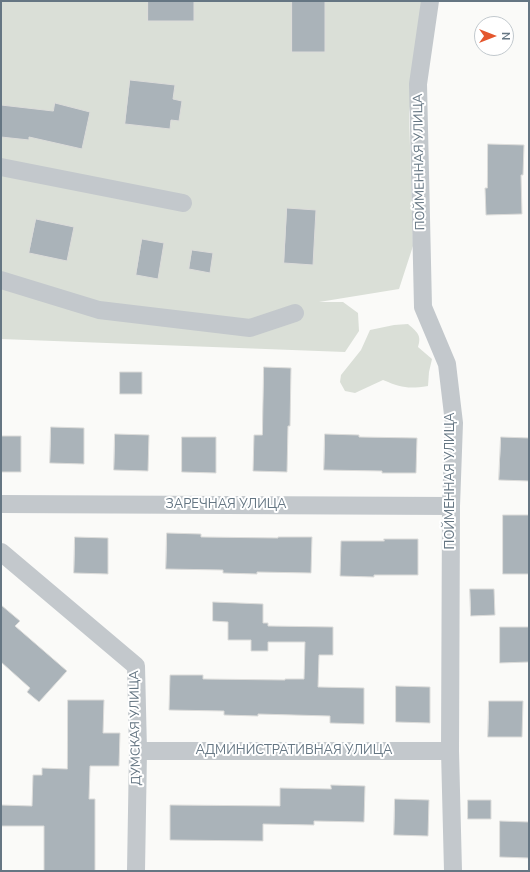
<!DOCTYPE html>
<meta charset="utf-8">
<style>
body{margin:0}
#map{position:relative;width:530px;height:872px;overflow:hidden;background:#fafaf8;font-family:"Nunito Sans",sans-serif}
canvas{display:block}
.frame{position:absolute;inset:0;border:2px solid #657683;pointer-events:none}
.north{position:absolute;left:474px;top:16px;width:40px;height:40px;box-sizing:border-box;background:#fff;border:1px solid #c1c8cd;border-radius:50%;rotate:90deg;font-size:11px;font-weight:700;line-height:16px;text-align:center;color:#657683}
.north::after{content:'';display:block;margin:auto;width:14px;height:18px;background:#e4572e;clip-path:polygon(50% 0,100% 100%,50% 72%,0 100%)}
</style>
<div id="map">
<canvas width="530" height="872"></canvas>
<div class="frame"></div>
<div class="north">N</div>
</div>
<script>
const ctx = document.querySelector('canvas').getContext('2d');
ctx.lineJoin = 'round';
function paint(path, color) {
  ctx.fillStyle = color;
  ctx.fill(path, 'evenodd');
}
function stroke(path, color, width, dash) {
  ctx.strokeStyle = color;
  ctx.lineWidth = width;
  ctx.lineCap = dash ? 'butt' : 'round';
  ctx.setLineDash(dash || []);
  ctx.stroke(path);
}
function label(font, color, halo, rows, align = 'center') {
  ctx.font = font + ' "Nunito Sans",sans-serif';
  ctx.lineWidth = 4;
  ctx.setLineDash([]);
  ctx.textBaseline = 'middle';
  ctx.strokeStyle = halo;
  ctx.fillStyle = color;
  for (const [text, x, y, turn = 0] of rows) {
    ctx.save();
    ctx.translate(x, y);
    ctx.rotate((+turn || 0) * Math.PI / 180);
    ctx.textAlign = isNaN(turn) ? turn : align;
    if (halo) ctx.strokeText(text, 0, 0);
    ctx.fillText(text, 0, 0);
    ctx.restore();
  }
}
paint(new Path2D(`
 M1,1h425l-17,112 4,133 -14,43 -80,13h24l15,11 1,18 -14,21 -344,-13z
 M408,324c9,8 14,11 10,23l14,12 -3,13 -1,14c-20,3 -26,2 -45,-6l-28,13 -10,-2 -5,-9 1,-7 20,-25 9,-20 24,-5z`), '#dadfd7');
const building = new Path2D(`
 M148,1h46v20h-46z
 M292,1h33v51h-33z
 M130,80l45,5 -2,14 9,2 -3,20 -8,-1 -1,9 -45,-5z
 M55,103l35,9 -8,37 -53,-12v3l-28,-3v-32l52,6z
 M488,144l36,1 -1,30h-2l1,39 -36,1 -1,-27h2z
 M287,208l29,2 -3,55 -29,-2z
 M36,219l38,8 -7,34 -38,-8z
 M142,239l22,4 -6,36 -22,-4z
 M192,250l21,3 -3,20 -21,-4z
 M264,367l27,1 -1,58h-2l-1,46 -34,-1 1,-36h8z
 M120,372h22v22h-22z
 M51,427l33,1v36l-34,-1z
 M115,434l34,1 -1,36 -34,-1z
 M325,434l34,1v2l58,1 -1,35h-34v-2l-58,-1z
 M1,436h20v36h-20z
 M182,437h34v36l-34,-1z
 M501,437l28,1v43l-30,-1z
 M503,515h26v59h-26z
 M167,533l34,1v3l77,1v-1h34l-1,36 -54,-1v2l-34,-1v-3l-57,-1z
 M75,537l33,1v36l-34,-1z
 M384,539h34v36h-44v2l-34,-1 1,-35h43z
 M470,589h24l1,26 -24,1z
 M213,602l50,2v19h5v3l65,1v28h-14l-1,32 46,1v36l-34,-1v-7l-72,-2v2l-34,-1v-4l-55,-1 1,-35h33v4l82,1v-1h19l1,-37h-37v9h-17v-11h-23v-18l-15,-1z
 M1,605l19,16 -5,5 52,45 -28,31 -12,-10 3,-4 -29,-26z
 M500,627h29v35l-29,1z
 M396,686l34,1v36l-34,-1z
 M68,700h36l-1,33h17l-1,33h-29l-1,33h6v72h-51v-45h-43v-21l31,1 1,-31h9v-7l25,1z
 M489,701h34l-1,36h-34z
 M331,785l34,1 -1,36 -50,-1v4l-51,-1v17l-93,-1v-35l110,1v-18l51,1z
 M395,799l34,1 -1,36 -34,-1z
 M468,800h23v19h-23z
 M500,821l29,1v36l-29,-1z`);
paint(building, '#aab3b9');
stroke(building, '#dcdcda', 1);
stroke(new Path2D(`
 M430,1l-12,83 5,223 24,57 7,59 -3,83 -1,245 3,120
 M1,167l182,36
 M1,280l98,30 151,18 45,-15
 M1,504l450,2
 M1,552l135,114 2,85 -2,120
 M138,751h312`), '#c3c8cc', 18);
label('13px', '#657683', '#fff', [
 ["ПОЙМЕННАЯ УЛИЦА",420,162,-91],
 ["ПОЙМЕННАЯ УЛИЦА",451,481,-90],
 ["ЗАРЕЧНАЯ УЛИЦА",226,505],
 ["ДУМСКАЯ УЛИЦА",136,728,-91],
 ["АДМИНИСТРАТИВНАЯ УЛИЦА",294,751]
]);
</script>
